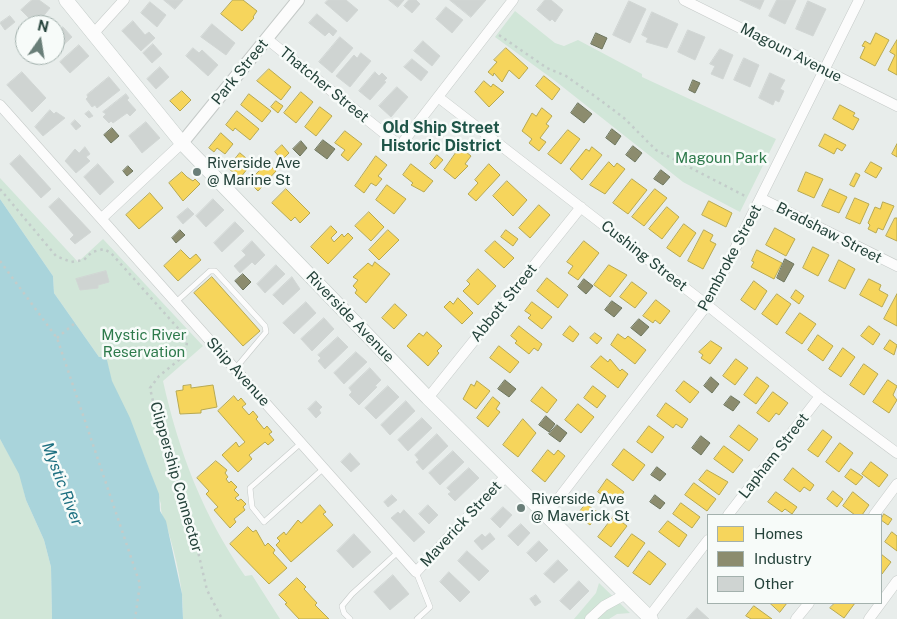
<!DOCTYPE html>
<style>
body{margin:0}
#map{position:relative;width:897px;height:619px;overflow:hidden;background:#e8edeb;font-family:"Public Sans",sans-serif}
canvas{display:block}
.legend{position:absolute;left:707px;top:514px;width:175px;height:90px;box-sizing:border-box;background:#f7fbf9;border:1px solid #a3b1ad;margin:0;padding:6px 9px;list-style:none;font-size:15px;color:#24423a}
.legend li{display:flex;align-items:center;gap:10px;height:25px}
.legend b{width:25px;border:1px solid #a3b1ad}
.north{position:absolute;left:15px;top:15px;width:50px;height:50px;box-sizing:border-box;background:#f7fbf9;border:1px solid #a3b1ad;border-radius:50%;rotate:13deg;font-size:14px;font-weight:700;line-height:20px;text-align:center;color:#24423a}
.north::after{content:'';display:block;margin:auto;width:18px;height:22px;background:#697e78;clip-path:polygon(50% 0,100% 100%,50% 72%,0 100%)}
</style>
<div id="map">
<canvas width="897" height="619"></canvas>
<ul class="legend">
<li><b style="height:14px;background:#f6d55c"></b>Homes</li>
<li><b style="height:14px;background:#8c8c6e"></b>Industry</li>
<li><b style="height:14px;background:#cfd4d2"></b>Other</li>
</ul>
<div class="north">N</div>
</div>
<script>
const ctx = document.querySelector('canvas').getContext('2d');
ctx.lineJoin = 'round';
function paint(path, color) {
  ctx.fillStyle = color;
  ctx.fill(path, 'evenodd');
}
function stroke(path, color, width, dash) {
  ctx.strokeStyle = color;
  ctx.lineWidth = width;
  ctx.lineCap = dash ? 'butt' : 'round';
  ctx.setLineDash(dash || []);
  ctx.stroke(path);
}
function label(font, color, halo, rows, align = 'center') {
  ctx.font = font + ' "Public Sans",sans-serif';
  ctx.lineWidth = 5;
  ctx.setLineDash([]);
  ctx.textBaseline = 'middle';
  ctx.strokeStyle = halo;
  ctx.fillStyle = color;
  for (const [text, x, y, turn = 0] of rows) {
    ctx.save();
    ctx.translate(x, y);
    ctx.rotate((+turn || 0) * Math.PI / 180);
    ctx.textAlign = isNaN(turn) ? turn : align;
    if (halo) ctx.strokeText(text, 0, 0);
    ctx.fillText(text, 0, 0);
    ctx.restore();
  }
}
paint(new Path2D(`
 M515,11l40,32 9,3 14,-6 64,34v3l134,62 -36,73 -57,-30 -129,-102 -59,-43z
 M0,178l78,84 25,-23 100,107 -40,35c16,72 40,134 82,195l7,-1 28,44h-97c1,-29 -7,-61 -15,-89 -3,-10 -8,-16 -7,-26 -13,-43 -31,-82 -49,-122 -3,-9 -3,-17 -8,-25h-5l-45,-64 -1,-17 -53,-77z
 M0,439l20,35 6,26 18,40 7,27 1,52h-52z
 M599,583l31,30 -13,1 -8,5h-35l22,-26z`), '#d1e6d8');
paint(new Path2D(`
 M0,199l53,77 1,17 45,64h5l3,3 5,21 18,37 20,53 9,23 1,17 6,10 16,73 1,25h-131l-1,-52 -7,-27 -18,-40 -7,-26 -19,-35z`), '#a9d4db');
const homes = new Path2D(`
 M233,0h10l14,11 -4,6 1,1 -12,13 -21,-17z
 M876,33l13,7 -14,26 -15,-8 5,-11 -3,-1 3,-5 5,3z
 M897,40v35l-9,-5 7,-15 -5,-3z
 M506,48l22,20 -9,11 -10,-9 -7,12 -8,-9 -1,3 -5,-4 9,-10 -3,-2z
 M269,69l22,18 -10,13 -24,-19z
 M544,76l16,13 -8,11 -16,-14z
 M484,81l7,6 2,-3 11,8 -15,15 -14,-15z
 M182,91l9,9 -11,11 -10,-10z
 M301,92l12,10 -17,21 -12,-10z
 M249,94l22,17 -9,11 -21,-17z
 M276,101l7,5 -5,7 -7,-6z
 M840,105l15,8 -2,3 6,3 -6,11 -20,-11z
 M320,107l12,9 -16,20 -11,-9z
 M542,108l10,8 -6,8 3,2 -9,12 6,4 -7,9 -10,-8 3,-4 -10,-8 10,-18 4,3z
 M237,111l22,18 -9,11 -15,-12 -2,3 -7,-6z
 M568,130l12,9 -19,25 -13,-10z
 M345,131l17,13 -14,17 -7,-6 4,-5 -10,-7z
 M221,133l12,11 -8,10 -8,-6 -3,4 -5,-4z
 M825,134l21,11 -4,6 -5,-3 -3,6 -15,-8z
 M897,144v13l-5,-3z
 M282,145l7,8 -7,7 -7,-8z
 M460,147l11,9 -6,8 3,2 -13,13 -11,-9z
 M592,147l10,8 -20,25 -12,-11 16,-20 3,2z
 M240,153l12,10 -12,15 -12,-10z
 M437,155l6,5 -8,9 -5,-5z
 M376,156l11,9 -9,11 4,3 -6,7 -5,-3 -7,10 -9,-7z
 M609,162l5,5 3,-4 8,6 -20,25 -15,-9z
 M871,162l11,6 -6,10 -11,-6z
 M267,163l9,8 -18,20 -9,-9z
 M411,164l22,17 -9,11 -13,-7 2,-2 -10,-8z
 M489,164l11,11 -24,26 -8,-7 10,-11 -3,-3z
 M182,172l5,5 6,4 2,-2 5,5 -17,17 -14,-18z
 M806,172l17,7 -9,19 -16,-7z
 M856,173l4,2 -6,12 -4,-2z
 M632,179l15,11 -19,24 -15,-11z
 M507,181l20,19 -14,16 -20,-20z
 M387,185l19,14 -12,15 -18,-14z
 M286,189l24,24 -10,10 -5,-6 -4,4 -19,-18z
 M655,189l12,9 -23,28 -12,-9z
 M830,189l17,8 -8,16 -17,-7z
 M150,193l13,15 -24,21 -13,-14z
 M855,198l14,6 -9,20 -14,-6z
 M709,201l23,12 -6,14 -24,-12z
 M883,202l11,4 -11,24 -5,-2 -2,5 -8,-4 2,-4 -2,-2 7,-16 5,2z
 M539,205l11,10 -20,23 -11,-10z
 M667,207l12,10 -17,22 -13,-10z
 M369,212l15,15 -13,14 -16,-15z
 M895,218h2v23l-11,-5z
 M684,224l12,9 -16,24 -13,-9z
 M331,226l6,6 -6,6 3,4 8,-8 2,3 4,-4 5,5 -25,26 -17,-17z
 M775,228l20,11 -9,17 -20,-11z
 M388,230l11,10 -20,20 -10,-10z
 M506,230l12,9 -5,7 -12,-9z
 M704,230l9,5 -3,6 6,3 -13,25 -15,-8z
 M495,241l19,17 -10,10 -19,-17z
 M584,241l15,12 -21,27 -10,-7 5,-7 -6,-4z
 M813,247l16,8 -11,21 -15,-8z
 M181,250l9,9 6,-5 5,6 -23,21 -14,-15z
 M757,250l25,13 -8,16 -23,-12 3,-5 -2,-1z
 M839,260l16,9 -10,20 -16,-8z
 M375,262l15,12 -24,29 -11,-10 2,-3 -4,-4 5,-6 -5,-3 15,-14 4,3z
 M609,265l18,10 -17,22 -16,-12z
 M478,269l18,17 -18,19 -15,-14 7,-7 -3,-3z
 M212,277l48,54 -17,15 -49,-53z
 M547,278l21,17 -10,13 -21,-17z
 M869,279l12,6 -2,5 9,5 -6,12 -22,-12z
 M754,281l13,10 -12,19 -14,-10z
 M632,282l15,11 -12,15 -15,-11z
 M796,290l8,6 -5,8 -8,-6z
 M777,294l14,10 -14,21 -15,-11z
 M897,294v32l-13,-7z
 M458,298l15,15 -11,11 -18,-17 6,-6 3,3z
 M656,300l14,11 -10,13 -5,-4 -2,3 -10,-7z
 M532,302l20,15 -10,12 -14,-11 3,-3 -6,-4z
 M395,304l12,11 -13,14 -12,-11z
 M800,313l16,11 -14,20 -16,-11z
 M519,326l23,18 -4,7 -4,-3 -5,6 -14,-11 2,-2 -6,-5z
 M570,326l9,8 -6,8 -10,-7z
 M869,326l11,8 -7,11 -12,-9z
 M427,332l15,14 -5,5 2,2 -11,13 -21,-20 12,-13 4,3z
 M595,333l7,5 -5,6 -7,-6z
 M618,334l7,5 3,-3 18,14 -11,14 -24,-19z
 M818,335l15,11 -10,15 -15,-11z
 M890,340l7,5 -3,10 -10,-6z
 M711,341l11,7 -12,16 -9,-6 2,-3 -4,-3z
 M499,346l20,16 -9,11 -20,-15z
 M843,348l12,9 -14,20 -12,-8z
 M601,356l7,6 2,-3 10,12 2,-2 6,5 -10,14 -27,-21z
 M736,359l12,9 -13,17 -12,-9z
 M864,364l14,10 -14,21 -14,-10z
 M757,377l12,9 -13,18 -12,-9z
 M888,380l9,6 -4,9 4,5 -8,13 -16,-11z
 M477,381l13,10 -14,18 -13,-10 8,-15 3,2z
 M684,381l15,11 -9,11 -14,-12z
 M191,385v3l22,-3 4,22 -16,3v3l-21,1 -4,-23 7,-1v-4z
 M593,386l13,10 -9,12 -13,-10z
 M542,387l15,13 -10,13 -16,-12z
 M773,392l15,11 -9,12 -3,-2 -7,9 -12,-9z
 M234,396l4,5 3,-3 5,6 -4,3 7,8 4,-4 5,6 -2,2 8,10 3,-3 5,6 -3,2 5,6 -6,5 -3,-3 -16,13 3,4 -14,13 -16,-17 14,-13 3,5 6,-5 -27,-31z
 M493,397l7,6 -4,6 4,3 -12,15 -11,-9z
 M666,403l22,16 -6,9 -6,-4 -3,4 -16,-12z
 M578,404l16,13 -13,16 -16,-13z
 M523,419l13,14 -18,24 -15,-12z
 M739,425l19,14 -9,12 -19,-14z
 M649,426l15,11 -12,16 -15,-11z
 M823,430l9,7 -14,20 -10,-7z
 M840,443l13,10 -14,19 -13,-10z
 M724,446l19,14 -10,13 -19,-14z
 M624,449l21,16 -12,16 -21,-16z
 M548,450l6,5 4,-5 7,6 -20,26 -13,-11z
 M216,461l11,9 -2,3 3,4 -2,2 3,4 2,-2 6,6 -3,3 5,5 -4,3 3,3 3,-2 5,5 -3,3 2,3 -11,9 2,3 -6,6 -16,-18 4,-3 -12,-13 3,-3 -12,-13z
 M871,462l17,13 -9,12 -17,-13z
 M793,468l21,17 -4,6 -6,-4 -4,5 -16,-12z
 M851,469l12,8 -7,8 -11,-8z
 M707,470l21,12 -9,13 -20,-15z
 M607,479l17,13 -9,12 -17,-12z
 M694,483l22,16 -9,12 -22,-16z
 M833,491l10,8 -6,8 -10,-8z
 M776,492l21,15 -5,7 -7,-5 -3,3 -14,-10z
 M853,492l16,13 -7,10h-7l-12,-9z
 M681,503l19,14 -8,11 -19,-14z
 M586,504l13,9 -9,12 -13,-10z
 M320,505l6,7 -3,2 10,11 -42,37 -15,-17 4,-4 -3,-3 7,-6 2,3 12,-15 3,3z
 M884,514l8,5 -4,6 -7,-5z
 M614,516l13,10 -16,21 -13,-10z
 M668,521l19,14 -8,12 -20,-15z
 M248,527l5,5 3,-2 9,16 3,-3 7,7 -2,3 14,15 -18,16 -39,-40z
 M892,532l5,4v15l-12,-9z
 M632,534l13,9 -17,24 -13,-10z
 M649,551l17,13 -16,21 -17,-12z
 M881,554l10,8 -9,12 -1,-2z
 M297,578l9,9 -2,2 13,14 -2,2 14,14h-30l-14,-15 2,-1 -8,-8z
 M770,603h17l-7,9z
 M835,603h20l-11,15 -14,-10z
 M754,606l18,13h-21l-5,-3z`);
paint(homes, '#f6d55c');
stroke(homes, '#b7a952', 1);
const industry = new Path2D(`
 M596,33l11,5 -5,11 -11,-5z
 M693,80l7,3 -5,10 -6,-3z
 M578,103l14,11 -8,9 -13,-10z
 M112,128l7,8 -8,7 -7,-8z
 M612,129l9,7 -6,9 -9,-7z
 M323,140l12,9 -8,10 -12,-9z
 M301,141l6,7 -7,8 -7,-7z
 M633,146l9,7 -7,9 -9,-7z
 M128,166l5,5 -6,5 -4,-5z
 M661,170l9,7 -7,8 -9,-6z
 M180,230l5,5 -9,8 -4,-5z
 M785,259l9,5 -10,18 -7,-4z
 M243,274l8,8 -8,8 -8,-9z
 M584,279l9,7 -7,8 -8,-7z
 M612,301l10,7 -8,9 -9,-7z
 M639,319l10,8 -8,9 -10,-8z
 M711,377l8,7 -7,9 -8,-7z
 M505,380l11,9 -7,8 -11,-8z
 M731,396l9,6 -7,9 -9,-6z
 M546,416l9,8 -6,8 -10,-7z
 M557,425l10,8 -7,9 -11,-8z
 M701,436l9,7 -9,12 -9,-7z
 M657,467l9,7 -6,7 -9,-6z
 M655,495l10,8 -5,6 -10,-7z`);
paint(industry, '#8c8c6e');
stroke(industry, '#6d765e', 1);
const building = new Path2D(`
 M32,0h7l11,8 -14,17 -15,-15z
 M164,0h19l-8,9z
 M328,0h18l12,10 -11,12 -22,-19z
 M389,0h15l-6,7z
 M409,0h7l4,4 -8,9 -8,-7z
 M450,0h36l-15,17z
 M545,0h6l12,10 -8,12 -3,-3 -2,2 -13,-11z
 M740,0h24l-4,9z
 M777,0h19l-11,24 -16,-8z
 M629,1l17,8 -16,34 -17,-8z
 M808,1l18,8 -13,27 -17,-7z
 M150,2l16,13 -9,12 -16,-14z
 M446,7l17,13 -11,13 -16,-14z
 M652,12l26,12 -11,24 -21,-6 2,-4 -6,-3z
 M317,14l20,17 -4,5 -4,-4 -4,4 -16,-13z
 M10,16l5,6 -10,8 -5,-7z
 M133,21l12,14 4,-3 6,6 -14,13 -19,-20z
 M212,24l23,19 -9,12 -25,-18z
 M63,27l9,10 -17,16v-19z
 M688,30l17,7 -10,23 -17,-8z
 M340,37l13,11 -21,25 -13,-11z
 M423,41l17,15 -8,10 -18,-15z
 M153,44l9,10 -10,9 -9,-10z
 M79,45l10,11 -19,17 -10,-11z
 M193,48l6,5 3,-3 16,15 -10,11 -22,-20z
 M720,49l13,6 -10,24 -12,-5 4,-8 -5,-2z
 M361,53l10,8 -21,26 -14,-11 18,-21 3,3z
 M744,58l15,7 -9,22 -16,-7z
 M412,59l16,13 -7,9 -17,-14z
 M160,67l9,10 -13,12 -9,-10z
 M22,72l24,26 -14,14 -25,-27z
 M375,72l4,4 3,-3 5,5 -3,3 2,1 -16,18 -11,-9z
 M770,73l15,7 -5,9 4,2 -5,11 -4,-2 -2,5 -14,-7z
 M109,77l11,13 -23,18 -2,-3 -3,2 -6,-8 2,-2 -1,-2z
 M397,87l11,10 -17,20 -12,-11z
 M126,94l3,4 -2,2 9,10 -6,6 -3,-3 -14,10 -2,-2 -2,2 -6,-6 3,-3 -3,-2z
 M50,110l4,4 2,-2 9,6 -22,18 -8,-9z
 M89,111l4,5 -4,2 -4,-4z
 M75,120l6,6 -5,4 -5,-6z
 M146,122l14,16 -18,15 -13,-17z
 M85,147l5,7 -4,3 4,4 -14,12 -11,-12 10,-12 4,4z
 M20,155l31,34 -10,9 -31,-34z
 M98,164l16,18 -14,13 -16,-18z
 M59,198l32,34 -16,12 -5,-5 4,-4 -25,-28z
 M213,199l11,11 -18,17 -10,-11z
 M188,208l6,6 -11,10 -6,-7z
 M235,222l9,9 -22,21 -8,-9z
 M252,241l13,14 -10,10 -3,-3 -12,11 -6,-7 12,-11 -4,-4z
 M276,265l9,9 -20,19 -8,-9z
 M106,271l3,11 -11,3v3l-18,2 -4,-11z
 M292,277l8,12 -17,16 -10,-10z
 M306,302l10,11 -22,21 -11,-11z
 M324,318l10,11 -22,22 -11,-12z
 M338,337l10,10 -23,22 -7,-8 3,-3 -3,-3z
 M356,352l11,10 -23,22 -10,-11z
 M370,368l11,12 -6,6 2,1 -18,18 -10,-10 3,-3 -3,-4z
 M388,386l11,11 -23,22 -11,-11z
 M316,401l6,6 -3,3 2,3 -5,5 -8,-9z
 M406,401l9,10 -25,24 -9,-10z
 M422,418l10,10 -24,23 -10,-11z
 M437,434l11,12 -25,24 -7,-8 3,-2 -4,-5z
 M453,451l11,11 -24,23 -11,-12z
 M350,453l10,11 -9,8 -10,-10z
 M469,468l10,10 -24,23 -7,-7 3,-2 -4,-4z
 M392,495l5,5 -9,7 -4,-5z
 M428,505l10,10 -9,9 -10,-10z
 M503,507l9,8 -12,13 -9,-9z
 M404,510l21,22 -11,10 -23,-24 7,-6 2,2z
 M521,524l9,9 -12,13 -10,-10z
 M490,533l5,6 -13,11 -8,-9 8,-7 3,3z
 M354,534l17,18 -18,16 -16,-17z
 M539,541l9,9 -12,12 -9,-9z
 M467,551l22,20 -10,10 -21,-20z
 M558,560l10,10 -14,13 -10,-9z
 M449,572l21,20 -10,10 -20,-20z
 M393,575l16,19 -19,16 -16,-18z
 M579,581l10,10 -19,19 -10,-9z
 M536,595l5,7 -6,4 -5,-7z
 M697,608l12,11h-22z`);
paint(building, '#cfd4d2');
stroke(building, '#d1d6d4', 1);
const service = new Path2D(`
 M176,302l34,-31h5l50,55 1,6 -31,37
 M301,443l-51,45 2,19 12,15 60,-54
 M416,572l14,35 -13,12
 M350,619l-6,-6 -2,-7 10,-12 46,-42`);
const minor = new Path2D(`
 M684,0l213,106
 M94,33l30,-33
 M267,39l133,107 113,-146
 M438,97l269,208 113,91 77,57
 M0,105l416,467 90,-96
 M762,199l135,67
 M102,218l80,-75
 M428,398l153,-191
 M728,515l92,-119
 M874,515l23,-31
 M545,516l162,-211 152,-305
 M649,617l59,-77
 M590,619l14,-13 22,-12
 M796,619l13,-16
 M869,619l28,-38`);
const tertiary = new Path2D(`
 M182,143l116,-143`);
const secondary = new Path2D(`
 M66,0l116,143 246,255 223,221`);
stroke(service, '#c5cac8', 6);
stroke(minor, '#c5cac8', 11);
stroke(tertiary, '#c5cac8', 14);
stroke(secondary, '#c3cbc8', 15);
stroke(new Path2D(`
 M499,35l48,33 19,8 30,21 28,21 32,32 91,47
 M0,189l56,67 15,6 13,-2 8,-8 12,-3 7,4 73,82 3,7 -2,13 -26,21 -9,12 12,53 26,68 19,81 15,29
 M0,261l57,77 83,246 -5,35
 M57,338l18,-15`), '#c3ccca', 2.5, [2.5, 4]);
stroke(service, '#fcfcfc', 5);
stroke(minor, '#fcfcfc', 10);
stroke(tertiary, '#fcfcfc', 12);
stroke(secondary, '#fcfcfc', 14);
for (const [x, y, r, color] of [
 [197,172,5,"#697e78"],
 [521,508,5,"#697e78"]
]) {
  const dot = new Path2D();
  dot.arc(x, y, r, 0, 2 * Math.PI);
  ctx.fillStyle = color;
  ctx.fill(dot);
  stroke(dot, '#f7fbf9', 2);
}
label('15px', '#24423a', '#f7fbf9', [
 ["Magoun Avenue",791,53,27],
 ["Park Street",240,72,-51],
 ["Thatcher Street",324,85,39],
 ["Bradshaw Street",829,233,27],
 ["Cushing Street",644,256,38],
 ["Pembroke Street",730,258,-62],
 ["Abbott Street",504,303,-51],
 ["Riverside Avenue",350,317,46],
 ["Ship Avenue",238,372,48],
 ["Lapham Street",774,456,-52],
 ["Clippership Connector",176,477,74],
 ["Maverick Street",461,524,-47]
]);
label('15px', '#2d7a4b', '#f7fbf9', [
 ["Magoun Park",721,158],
 ["Mystic River",144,335],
 ["Reservation",144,352]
]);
label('15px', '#24423a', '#f7fbf9', [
 ["Riverside Ave",207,163],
 ["@ Marine St",207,180],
 ["Riverside Ave",531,499],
 ["@ Maverick St",531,516]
], 'left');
label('bold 16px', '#1f5548', '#f7fbf9', [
 ["Old Ship Street",441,128],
 ["Historic District",441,146]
]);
label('italic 16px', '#1c6f80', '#f7fbf9', [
 ["Mystic River",62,484,69]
]);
</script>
